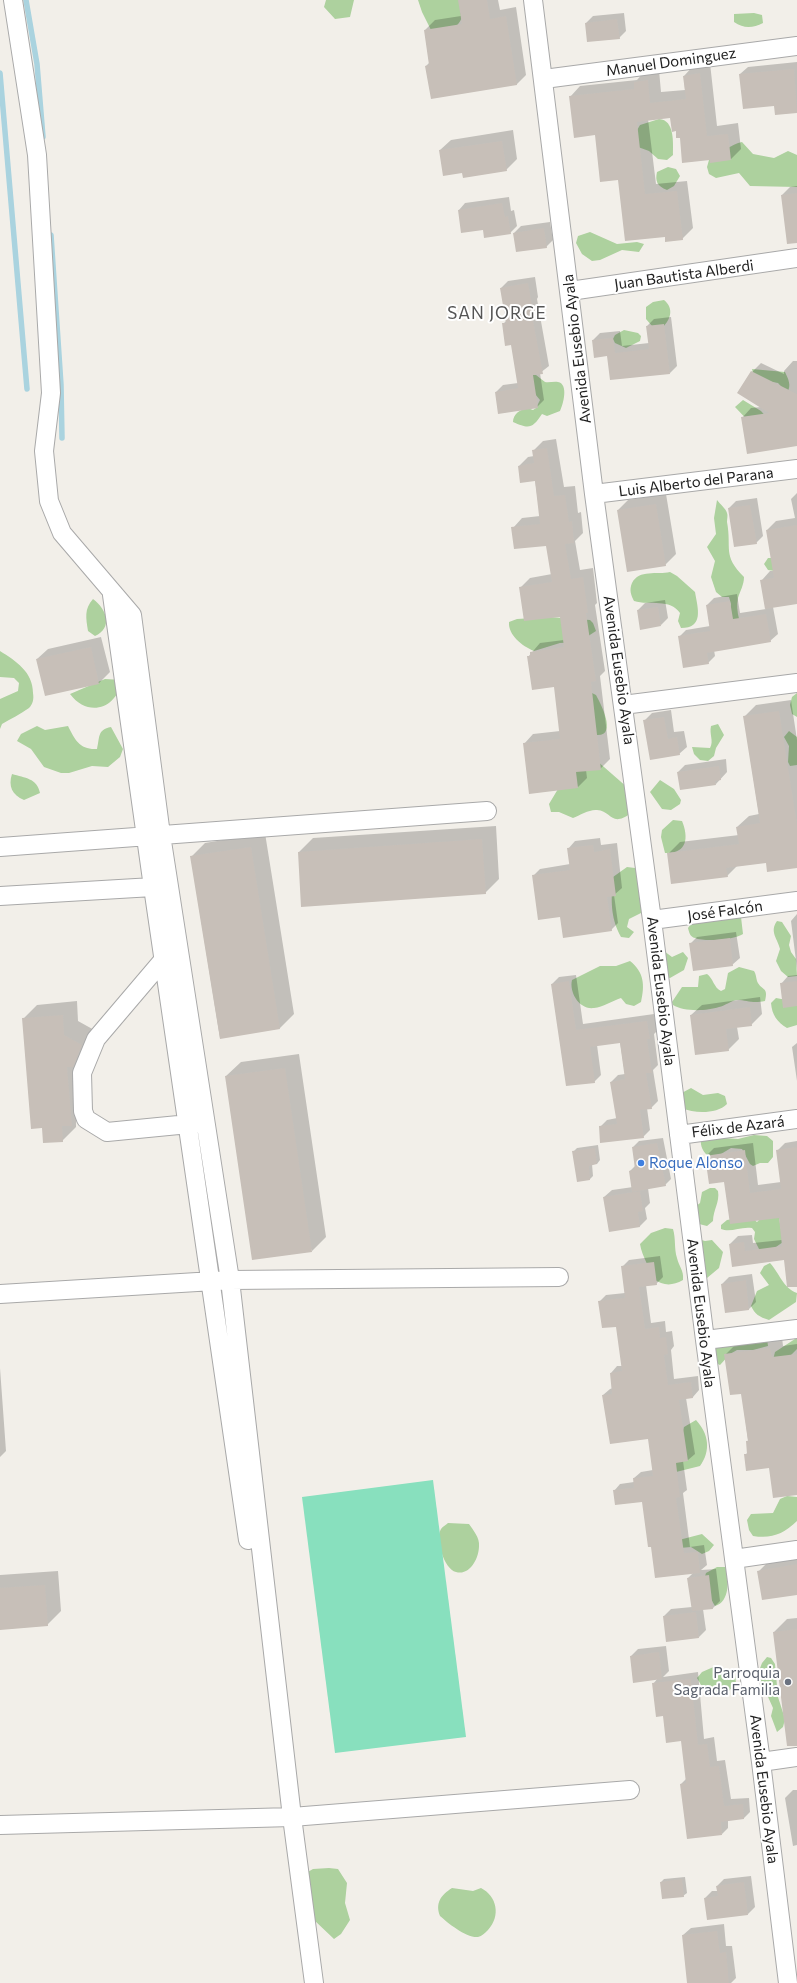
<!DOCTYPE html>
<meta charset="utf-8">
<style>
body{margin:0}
canvas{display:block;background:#f2efe9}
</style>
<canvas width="797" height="1983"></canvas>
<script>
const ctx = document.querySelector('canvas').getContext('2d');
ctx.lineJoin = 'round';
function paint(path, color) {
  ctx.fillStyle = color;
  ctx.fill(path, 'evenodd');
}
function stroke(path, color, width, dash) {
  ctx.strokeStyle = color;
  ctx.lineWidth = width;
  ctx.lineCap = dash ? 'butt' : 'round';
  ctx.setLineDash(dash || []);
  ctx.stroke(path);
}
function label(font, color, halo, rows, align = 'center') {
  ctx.font = font + ' Commissioner,sans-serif';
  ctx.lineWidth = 4;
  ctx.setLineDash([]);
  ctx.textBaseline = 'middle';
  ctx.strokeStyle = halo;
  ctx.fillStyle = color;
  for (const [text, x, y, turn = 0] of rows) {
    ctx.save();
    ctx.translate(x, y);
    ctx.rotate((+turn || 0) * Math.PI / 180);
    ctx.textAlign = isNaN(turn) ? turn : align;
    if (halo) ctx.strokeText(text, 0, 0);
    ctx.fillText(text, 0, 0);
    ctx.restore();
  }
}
paint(new Path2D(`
 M326,0h28l-4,17 -15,2 -11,-12z
 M418,0h48c-6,28 -5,26 -33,34l-11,-22z
 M754,13l8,2 1,8c-10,5 -19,6 -29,-1v-8z
 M659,119c16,1 14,24 14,36l-6,5 -9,-1 -9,-8 -11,-4 -2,-15 4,-7z
 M742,142l11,12 21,4 14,-7 9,4v32l-47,-1 -11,-13 -23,5 -7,-4 -2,-7 2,-7c10,-6 23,-16 33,-18z
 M668,167l8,2 4,7 -6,10 -7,4c-10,-4 -12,-9 -10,-18z
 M590,232l27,12 20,-2 7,2 -5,8 -17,-2 -22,10 -8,1 -10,-7 -6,-11 2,-7z
 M664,300c10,8 7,19 -1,27l-11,-1 -6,-7v-12l7,-5z
 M624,330l14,3 3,3 -1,5 -14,7 -11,-5 -2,-4 2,-4z
 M752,369l33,3c3,7 7,13 2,21l-9,-10 -16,-3 -9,-7z
 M532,375h4l9,7c4,1 9,-1 13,0 11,2 5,23 2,29l-13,5 -5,-2c-10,15 -13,15 -29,8 0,-9 11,-16 20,-12l3,-2 4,-8 -5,-6z
 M743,400l18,11 8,9 -15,7 -19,-20z
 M717,500c3,4 9,9 10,13 1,2 0,6 0,9 5,27 -5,33 17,55 0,8 -4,14 -6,21 -3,14 3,27 8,40l-16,-16 1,-18 -2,-7h-7l-6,-5 -5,-15 4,-16 -8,-14 9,-13 -2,-16z
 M768,558h14l7,15 -21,-3 -4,-6z
 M670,572l7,4 18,16c3,17 9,36 -14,36l-3,-7 2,-8c-10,-15 -30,-7 -46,-12 -3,-6 -5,-11 -2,-18 7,-14 25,-8 38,-11z
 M93,599c14,10 20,29 2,37l-7,-5c-2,-13 -4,-22 5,-32z
 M549,617l41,3 3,3 3,8 -17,11 -19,1 -26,8c-12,-5 -26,-16 -25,-29l8,-3z
 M0,651c16,10 33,21 33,42 1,6 0,11 -4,15 -8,6 -19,11 -27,16l-2,5v-30l18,-8 1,-8 -5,-5 -14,-1z
 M105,679l17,1c-5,29 -34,38 -52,14z
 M586,690l10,5c5,9 22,42 0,40z
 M797,693v24l-5,-3 -2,-9 2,-8z
 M718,724l6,11 -8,13 -2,8 -6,5 -8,-1 -6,-6 -2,-7 18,1c4,-7 -1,-14 1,-22z
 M37,726l8,4 23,-4c7,14 12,24 29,23 3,-12 0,-19 14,-22l12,22 -3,8 -12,10 -16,-1 -23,7h-8l-17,-6 -13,-18 -14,-8 4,-7z
 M789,731l8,6v28l-7,1 -2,-4 1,-16 -5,-9z
 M596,760l32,28 3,25c-20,15 -19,-2 -34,-3 -7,-1 -17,5 -24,8l-14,-6h-8l-2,-8 12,-20 -3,-7z
 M12,774c13,4 25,4 28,19l-16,7c-12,-5 -16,-14 -12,-26z
 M660,780l14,9 7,11 -1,4 -9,6 -9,-1 -12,-17z
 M673,820l9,1c7,17 5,33 -17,32l-4,-16 1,-7z
 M627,867l8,1 6,4 2,40 -14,7 -2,8 7,5 -5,6 -8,-1c-11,-20 -10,-38 -8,-60z
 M696,917h45l2,17c-8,6 -39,8 -48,4 -5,-1 -6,-6 -7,-10z
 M777,921l5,1 9,14 -2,9 2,7 5,7 1,17 -9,1 -7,-6 -5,-10 4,-12c-2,-10 -11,-17 -3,-28z
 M664,951l8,6 11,-5 5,6 -4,12 -14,8 -5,-1z
 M630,961c14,11 15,24 11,41l-7,4 -8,-2 -5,-6c-9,3 -18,9 -27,10 -15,2 -25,-16 -22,-28l28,-14h16z
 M739,967l15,4c2,3 2,6 3,10 4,10 12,5 8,20 -13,3 -18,-1 -28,-1 -5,0 -12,6 -18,7 -12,4 -35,5 -46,-2l-1,-3 10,-15h16l1,-11 8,-2c6,4 7,14 14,17l4,-2 3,-16z
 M776,998l16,3 5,-1v25l-10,3c-10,-6 -15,-13 -16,-25z
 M691,1088l12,7 15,-2 7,3 2,8c-10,10 -32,10 -45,4l-4,-13z
 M754,1135l13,1 6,5v16l-5,6h-8l-7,3 -3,-2 -8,-15 -11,-1 -10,6 -12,3c-6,-5 -9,-11 -8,-18l8,-2 29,2z
 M710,1188h5l3,3c2,11 -5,19 -5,30l-6,5 -8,-2 -5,-16 6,-5 2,-11z
 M749,1216l8,6 6,-6 16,1 4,25 -7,5 -15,6 -7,-14 1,-7 -3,-4c-11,-2 -21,5 -31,1v-4l6,-5z
 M665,1228l8,1c3,10 1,20 4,29 2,9 7,12 6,22 -11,6 -19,6 -30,-1 -3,-12 -11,-22 -13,-35l11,-11z
 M698,1239l7,2 7,-1 11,12 -4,16 -12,10 -6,-6z
 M770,1263c10,11 13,25 27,30l-1,9 -27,18c-10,-3 -14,-6 -18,-14l6,-15 12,-6 -9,-12 4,-7z
 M767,1338l1,8 -15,4h-16l-7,4 -10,11 -7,-3 2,-12 4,-6z
 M795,1339h2v10l-7,7 -17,4 2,-8z
 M696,1420c13,14 15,31 4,46l-24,6 -10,-22 14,-8 4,-15z
 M787,1496l10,1v24c-14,13 -25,18 -44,15l-4,-6 -2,-10 4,-6 22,-1 7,-14z
 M448,1523l21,1c4,6 11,14 10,22 0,12 -9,30 -23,26 -12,-3 -21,-33 -15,-43 1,-2 5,-4 7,-6z
 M702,1534l12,11 -5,6 -7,3 -11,-7 -11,1 -1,-8z
 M717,1567h9c3,12 4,35 -11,39 -5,-9 -13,-23 -9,-33z
 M767,1657l4,1 4,6 3,33 7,22 -2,8 -6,5 -6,-16 2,-8 -13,-29 -1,-8 3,-8z
 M718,1665l17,10 1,8 -8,9 -12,5 -15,-12 -4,-7 5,-6z
 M329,1868l9,1 9,14 -2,20 5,17 -9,14 -7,5 -41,-39 9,-12 4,-15 7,-4z
 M452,1888l21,3 8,-3c16,8 20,28 7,42 -3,3 -6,6 -10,7 -12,1 -30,-14 -38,-21 -5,-13 1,-21 12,-28z`), '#add19e');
paint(new Path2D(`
 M433,1480l33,257 -131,16 -33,-256z`), '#88e0be');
paint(new Path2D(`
 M459,0h39l2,10 16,-3 10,68 -10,10 -90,-19 4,-4 -5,-32 10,-10 26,-4z
 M624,13l2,18 -7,7 -33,-15 7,-7z
 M797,62v50l-21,2 -1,-9 -35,-31 8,-7z
 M710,63l7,63 21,-3 3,26 -11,11 -19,-1 -34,-29 -6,-13 -23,2 8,65 31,-3 6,47 -11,11 -16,-4 -47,-56 -23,-45 -26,-37 10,-11 57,-6 8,-9 14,-1 2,22 24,-2 -1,-14 10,-11z
 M513,130l4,29 -11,11 -43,2 -23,-22 11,-10z
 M797,186v31l-15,-22 8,-8z
 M509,197l2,14 3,-1 3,16 -7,7 -26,-5 -25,-18 6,-7z
 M550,222l3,18 -7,7 -32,-14 7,-7z
 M535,277l3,20 -1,2 12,67 -9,7 4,27 -7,7 -41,-15 7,-7 15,-2 -6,-39 -9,-20 3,-3 -5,-33 7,-7z
 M671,317l6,49 -7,7 -62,-18 -15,-15 7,-7 20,-2 2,15 27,-3 -2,-17 7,-7z
 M793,361h4v84l-55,-27 9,-10 10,-1 -9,-35 9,-9 23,11v-3z
 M556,439l8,48 11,-1 3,27 3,-1 2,21 -8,8 5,29 13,-2 4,35 -2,2 10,66 -5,5 10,83 -10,10 -14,1 1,8 -9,9 -54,-43 9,-10 27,-3 -5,-45 -27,-29 12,-14 24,-3 -3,-24 -41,-28 10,-10 22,-4 -5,-29 -34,-17 9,-10 18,-2 -5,-36 -16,-14 9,-9 6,-1 -1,-5 10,-10z
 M797,493v110l-24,4 5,27 -8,7 -56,9 1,6 -7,7 -29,-26 7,-7 24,-4 -3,-21 7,-7 23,-4 3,19 26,-4 -4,-29 8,-9h4l-7,-41 9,-9 19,-3 -4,-19z
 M666,494l10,60 -11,11 -47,-55 10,-10z
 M757,498l6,38 -7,7 -27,-35 7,-7z
 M665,600l3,18 -7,7 -23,-15 7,-7z
 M101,637l9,35 -11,11 -53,12 -9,-36 11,-10z
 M791,700l6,40v127l-30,-5 -30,4 -10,10 -59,-22 12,-12 59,-7 -2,-8 12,-11 10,-2 -15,-97 12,-12z
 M671,710l3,22 10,-1 3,16 -8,7 -34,-34 7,-7z
 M726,759l1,13 -11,12 -38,-12 7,-7z
 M496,826l3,53 -14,14 -186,-41 14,-14z
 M265,833l29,181 -14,14 -60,10 -29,-181 14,-14z
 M600,838l1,7 16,-2 5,45 -8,7 4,28 -7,7 -50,-14 -28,-40 7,-7 30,-5 -2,-15 7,-8z
 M797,914v55l-6,-48z
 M736,932l4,26 -8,7 -42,-21 7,-7z
 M576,975l7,49 71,-10 3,17 -3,3 4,31 -5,5 5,31 -7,7h-4l3,22 -7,7 -43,-10 7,-7 10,-2 -6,-36 7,-7 7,-1 -5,-32 -23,3 4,30 -7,7 -42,-98 7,-7z
 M797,975v30l-16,-21 7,-8z
 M760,997l2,17 -11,11 -14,2 2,12 -11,11 -37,-35 11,-10z
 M77,1001l1,20 18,10 -10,80 -10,9v7l-14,14 -19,-14 -20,-108 14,-14z
 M797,1043v38l-5,-34z
 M299,1054l27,183 -14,14 -86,-175 15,-14z
 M663,1138l8,41 -6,6 -17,3 2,15 -5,5 2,11 -7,7 -30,5 -6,-34 8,-7 21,-3 -3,-16 6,-6 -3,-18 6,-6z
 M797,1141v143l-12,-25 -52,6 -3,-21 8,-8 14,-1 1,8 29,-3 -2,-23 -55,-36 -19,-25 8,-8 39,-5 5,42 23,-3 -4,-31 8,-8z
 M598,1145l2,15 -3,4h-5l1,12 -3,3 -12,2 -5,-29 4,-4z
 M660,1256l3,21 -7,7 -10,1 5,38 14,-2 1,11 6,-1 2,15 -3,4 3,29 24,-3 1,14 -6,7 -7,1 9,56 -7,6 -5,1 4,29 -4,3 7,54 14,-2 3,20 -6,5 15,-1 4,32 -7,7 -10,1 3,21 -7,7 -35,-21 7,-7 21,-2 -4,-29 6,-6 -42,-26 -9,-45 -29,-10 6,-7 14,-2v-4l7,-6 12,-2 -4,-32 -46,-43 7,-6 3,-1 -2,-15 6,-7h5l-5,-41 -18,-23 7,-7 19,-2 -3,-26 7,-7z
 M752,1274l4,28 -7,7 -23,3 -4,-28 7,-7z
 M782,1337l1,9 14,-2v150l-27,-27 -25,-12 3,-3 -1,-10 1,-2 -6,-47 -17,-38 12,-12z
 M0,1368l6,83 -6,6z
 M797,1554v40l-38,-23 13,-13z
 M58,1571l3,40 -14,14 -47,4v-54z
 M797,1618v113l-23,-99 13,-13z
 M666,1646l3,25 -6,6 35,-5 6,67 10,-2 3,24 8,-1 6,39 18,-1 1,14 -6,6 -16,2v8l-6,6 -41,-50 6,-6 -5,-38 -18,-25 -11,-31 5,-6 -27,-22 7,-7z
 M793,1790h4v55l-4,1 -8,-48z
 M751,1876l4,31 -7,7 -43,-16 7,-7h6l-1,-5 7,-7z
 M685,1877l2,16 -4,3 -22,-14 3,-3z
 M724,1924l2,22h6l4,32 -5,5h-43l-5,-48 8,-7z`), '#0003');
stroke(new Path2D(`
 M26,0l11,64 6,73
 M0,73l27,316
 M51,235l10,150 1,53`), '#aad3df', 5.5);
paint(new Path2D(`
 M458,0h29l3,19 16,-3 11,69 -86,14 -6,-33 4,-1 -5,-35 38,-6z
 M617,19l3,20 -33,3 -2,-19z
 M794,69l3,44 -22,2 -1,-9 -31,3 -4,-35z
 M700,73l7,63 21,-2 3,26 -21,3v-3l-28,3 -2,-25h-4v-7l-4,1 -2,-14 -33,4 8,72 32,-3 6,49 -18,2v-5l-40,4 -7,-61 -18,2 -5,-47 -21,3 -5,-42 65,-7v-7l14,-2 2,23 36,-4 -3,-23z
 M502,141l5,30 -44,7 -1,-5 -19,3 -4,-26z
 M797,193v50l-10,1 -6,-49z
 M502,203l3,14 3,-1 3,18 -27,4 -1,-8 -22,3 -3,-23z
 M544,228l3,20 -31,4 -3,-19z
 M528,283l4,22h-2l13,69 -10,1 5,33 -40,6 -3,-22 23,-4 -7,-43 -6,1 -3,-23h4l-6,-35z
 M664,324l6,50 -60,6 -3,-24 -13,2 -2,-18 21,-2 2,15 34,-4 -3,-23z
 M751,371l46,23v52l-50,8 -6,-37 28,-4 -32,-20z
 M547,448l7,48 11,-1 4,27 3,-1 2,22 -9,1 6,35 12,-2 5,36h-2l10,68 -5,1 10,88 -25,2 2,16 -49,6 -6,-51 37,-4 -6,-52 -22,3 -5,-34h3v-4l34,-5 -4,-30 -36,4 -5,-34 33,-5 -6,-36 -32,3 -3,-22 29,-3 -5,-43 -15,2 -2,-17 16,-3 -2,-13z
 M656,504l10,62 -39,6 -10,-62z
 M750,505l7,39 -23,3 -6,-39z
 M797,525v79l-32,5 -5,-29 14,-2 -8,-48z
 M730,601l3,18 33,-5 5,28 -64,11 2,11 -26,4 -5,-32 32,-5 -4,-26z
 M658,607l3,19 -21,4 -3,-20z
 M91,647l8,37 -54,12 -9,-37z
 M779,711l18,114v43l-30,4 -1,-9 -40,5 2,9 -57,7 -4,-31 72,-9 -3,-17 24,-4 -17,-107z
 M664,717l4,22 9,-2 3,18 -30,5 -7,-40z
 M719,766l2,14 -6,1 1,4 -36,5 -3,-18z
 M482,839l4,55 -185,13 -3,-55z
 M593,845l1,7 16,-3 6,47 -9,1 5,34 -49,7 -3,-21 -22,3 -6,-45 38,-5 -3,-22z
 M251,847l29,182 -60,10 -30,-183z
 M730,938l3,28 -40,5 -4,-28z
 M569,981l7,49 71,-9 3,18h-3l5,34h-6l6,36 -12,1 4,28 -44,5 -1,-17 18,-2 -7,-42 15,-3 -5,-36 -30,4 5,36 -29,3 -15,-102z
 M797,981v25l-14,2 -3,-25z
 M750,1007l2,19 -26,3 3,22 -34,4 -5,-40z
 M63,1015l1,20 18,10 -9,22h-6l5,59h-10l1,16 -20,1 -1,-15 -11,1 -9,-111z
 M285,1068l27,184 -60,8 -27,-184z
 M657,1143l9,43 -34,6 -3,-21 6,-2 -3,-22z
 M797,1147v140h-10l-3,-27 -52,7 -3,-23 15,-2 1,9 37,-5 -3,-28 -49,6 -6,-42 -15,2 -4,-28 40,-6 5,43 31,-4 -5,-39z
 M595,1148l2,16 -8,2 1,14 -13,2 -5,-31z
 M640,1191l3,20 -5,1 2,15 -31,5 -6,-35z
 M654,1262l3,23 -18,2 6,42 14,-2 1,11 6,-1 2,17 -4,1 4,30 23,-3 2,16 -14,2 9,61 -12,2 4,34 -4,1 8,55 14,-1 2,21 -45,5 -4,-31h-3l-6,-45 -27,3 -2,-15 21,-2 -1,-10 20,-2 -5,-37 -38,5 -8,-49 10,-1 -2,-21 12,-2 -6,-44 -14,1 -4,-27 27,-3 -4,-32z
 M746,1280l3,30 -24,3 -4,-29z
 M770,1348l2,9 25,-3v141l-24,3 -4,-30 -23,3 -2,-17h3l-1,-13h2l-7,-47 -11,1 -6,-41z
 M797,1564v31l-35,5 -5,-29z
 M709,1575l4,34 -21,2 -5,-33z
 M45,1585l3,41 -48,4v-42z
 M696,1612l3,26 -33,4 -3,-26z
 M797,1629v117h-10l-14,-114z
 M659,1652l3,27 -29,4 -3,-27z
 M691,1679l7,66 9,-1 3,23 9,-1 5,40 19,-2 1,15 -23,3 1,13 -35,4 -7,-55 6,-1 -5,-42 -15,2 -3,-27 -7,1 -4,-34z
 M682,1879l2,18 -22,2 -2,-17z
 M744,1882l4,33 -41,5 -3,-22 14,-2 -2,-10z
 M717,1931l3,22 6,-1 3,31h-42l-5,-48z`), '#c7bfb8');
const minor = new Path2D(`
 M13,0l24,155 14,238 -7,58 5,50 13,32 70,82 29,220 69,445 62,537 22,166
 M533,0l61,494 58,426 53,420 56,422 27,221
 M544,79l253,-33
 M570,291l227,-33
 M594,494l203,-25
 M112,595l41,292 95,653
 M623,705l174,-22
 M0,847l487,-36
 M0,896l153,-9
 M652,920l145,-19
 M164,959l-68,80 -14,34 1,38 3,8 21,13 92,-9
 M679,1135l118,-16
 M0,1294l230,-14 329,-3
 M705,1340l92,-11
 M734,1559l63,-9
 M761,1762l36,-5
 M0,1825l292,-8 338,-27`);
stroke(minor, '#a9a9a9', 20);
stroke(minor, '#fff', 18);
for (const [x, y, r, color] of [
 [641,1163,4,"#3f7fe0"],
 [788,1682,4,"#6b7280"]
]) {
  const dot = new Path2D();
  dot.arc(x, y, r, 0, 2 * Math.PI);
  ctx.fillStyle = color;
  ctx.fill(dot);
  stroke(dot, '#fff', 1.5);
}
label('15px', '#222', '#fff', [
 ["Manuel Dominguez",671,62,-8],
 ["Juan Bautista Alberdi",684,275,-8],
 ["Avenida Eusebio Ayala",577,349,-97],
 ["Luis Alberto del Parana",696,482,-7],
 ["Avenida Eusebio Ayala",619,670,82],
 ["José Falcón",725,911,-8],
 ["Avenida Eusebio Ayala",661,991,83],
 ["Félix de Azará",738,1127,-7],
 ["Avenida Eusebio Ayala",701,1313,83],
 ["Avenida Eusebio Ayala",764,1789,83]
]);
label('15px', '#366cbe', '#fff', [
 ["Roque Alonso",649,1163]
], 'left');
label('15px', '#5b616d', '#fff', [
 ["Parroquia",780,1673],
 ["Sagrada Familia",780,1690]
], 'right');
ctx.letterSpacing = '1px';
label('17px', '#555', '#fff', [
 ["SAN JORGE",497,313]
]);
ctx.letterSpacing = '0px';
</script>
